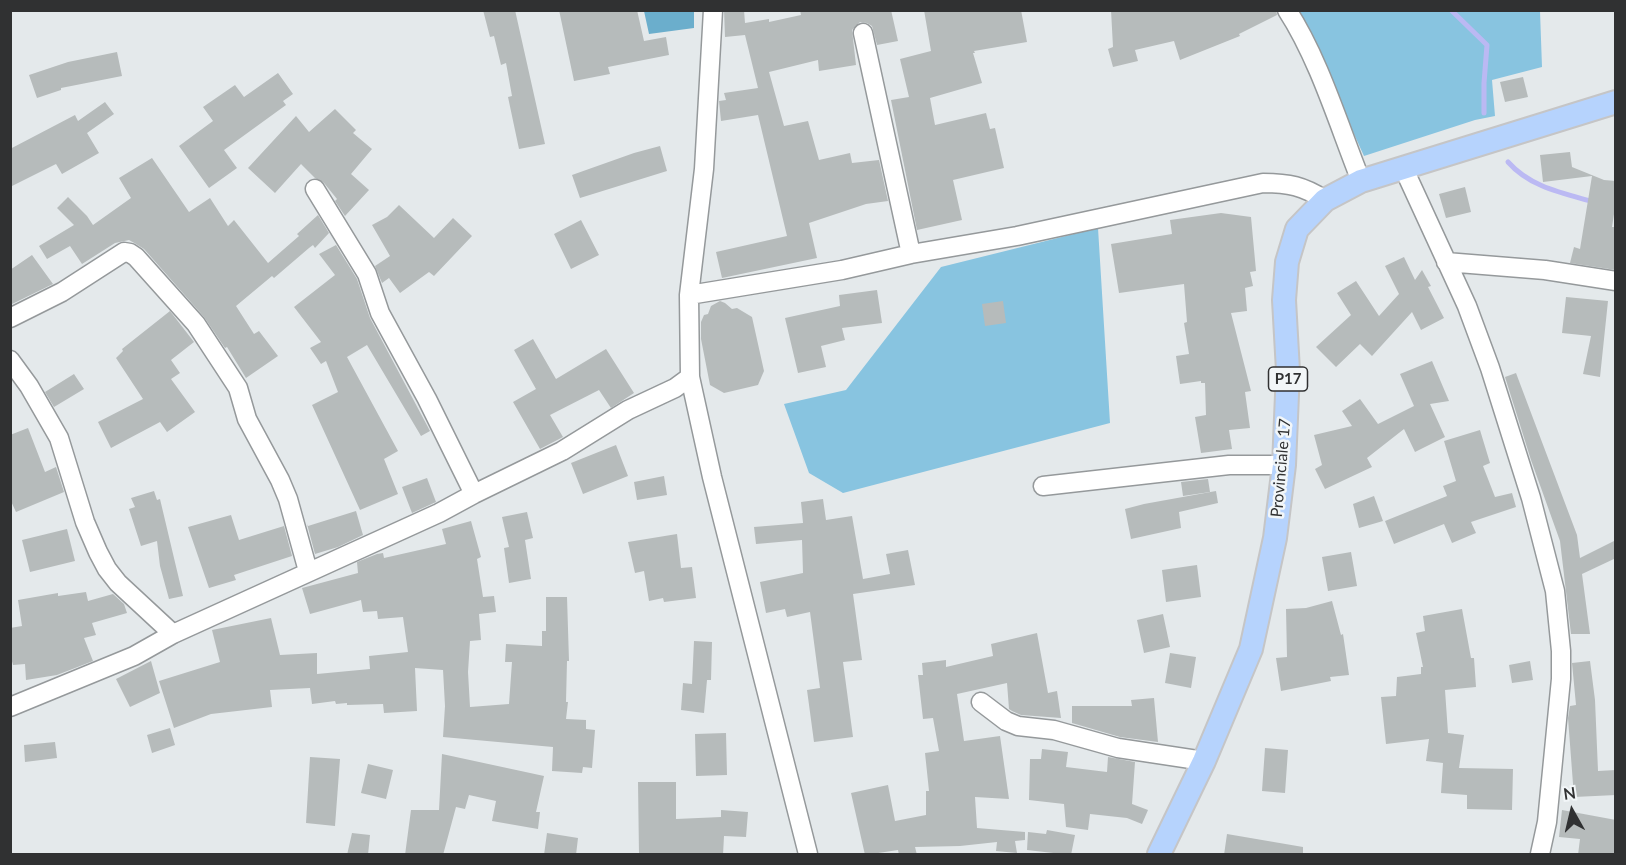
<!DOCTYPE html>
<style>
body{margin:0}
#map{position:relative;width:1626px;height:865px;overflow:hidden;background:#e4e9eb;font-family:Lato,sans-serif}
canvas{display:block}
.frame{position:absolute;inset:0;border:12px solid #303132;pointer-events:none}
.north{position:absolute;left:1542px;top:781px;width:60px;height:60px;-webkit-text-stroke:4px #f2f6f8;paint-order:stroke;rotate:352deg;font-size:16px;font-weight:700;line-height:24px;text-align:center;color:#303132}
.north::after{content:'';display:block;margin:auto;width:21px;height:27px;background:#303132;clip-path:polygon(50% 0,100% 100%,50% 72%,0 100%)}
</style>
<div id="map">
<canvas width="1626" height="865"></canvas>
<div class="frame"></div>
<div class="north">N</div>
</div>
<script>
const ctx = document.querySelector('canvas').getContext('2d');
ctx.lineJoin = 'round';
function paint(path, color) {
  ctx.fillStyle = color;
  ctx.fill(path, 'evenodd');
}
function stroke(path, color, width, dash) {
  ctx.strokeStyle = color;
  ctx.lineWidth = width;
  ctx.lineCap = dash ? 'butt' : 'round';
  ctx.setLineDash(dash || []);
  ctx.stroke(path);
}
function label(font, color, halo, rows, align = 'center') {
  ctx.font = font + ' Lato,sans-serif';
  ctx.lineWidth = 5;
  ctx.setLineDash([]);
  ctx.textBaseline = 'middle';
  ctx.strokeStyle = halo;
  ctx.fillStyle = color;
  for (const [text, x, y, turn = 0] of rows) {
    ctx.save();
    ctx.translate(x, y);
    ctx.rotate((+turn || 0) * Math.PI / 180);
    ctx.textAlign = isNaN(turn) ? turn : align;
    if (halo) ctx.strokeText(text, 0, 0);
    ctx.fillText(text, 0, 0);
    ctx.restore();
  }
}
paint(new Path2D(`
 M1298,11h242l2,56 -50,13 3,36 -20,4 -111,36z
 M1098,228l12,195 -267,70 -34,-20 -25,-69 62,-14 95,-123z`), '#88c4e0');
paint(new Path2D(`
 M644,11h50v17l-45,6z`), '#6baecc');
stroke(new Path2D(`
 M1451,10l36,35 -3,38v30
 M1508,162c22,25 54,31 86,40`), '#bbb9f3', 5);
paint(new Path2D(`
 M483,10h32l30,134 -26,5 -11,-52 4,-1 -6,-33 -5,2 -7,-29 -4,1z
 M559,10h78l7,31 22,-4 3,18 -61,12 2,7 -36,7z
 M724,10h20l1,13 24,-4v3l32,-7 -1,-5h91l7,31 -21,4 -5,-19 -5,-3 -7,-1 -8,8 4,35 -37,6 -1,-11 -49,12 15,54 24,-5 11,39 31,-7 2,10 27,-3 9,41 -22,3 -57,19 8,35 -95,20 -6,-26 71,-16 -29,-121 -37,6 -2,-20 7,-1 -2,-7 34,-5 -13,-53 -20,2z
 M924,10h97l6,32 -53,9 1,2h-2l9,30 -52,15 5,27 51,-12 4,16 5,-1 9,40 -51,12 9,40 -45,10 -26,-130 18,-3 -9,-38 31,-8z
 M1111,10h165l1,5 -38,19 1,2 -60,24 -6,-19 -39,9 3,11 -25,6 -5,-18 5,-2z
 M117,52l5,24 -61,12v2l-24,8 -8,-23 39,-13z
 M278,73l15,21 -10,7 3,4 -62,45 13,18 -28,20 -30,-42 34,-25 -10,-14 32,-22 9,12z
 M1523,77l5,20 -23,5 -5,-20z
 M105,102l9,12 -27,19 12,20 -37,21 -6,-10 -46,23v-38l65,-34 3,6z
 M335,109l21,21 -3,3 19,16 -21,25 18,16 -24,26 -10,-15 2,-2 -13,-16 -9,-5 -14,-14 -26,29 -27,-25 48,-52 13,16z
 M660,146l7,25 -87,27 -8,-23 62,-22z
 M1570,152l2,15 32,13 12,1v20l-4,26h4v43l-46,-7 4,-16 6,2 12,-73 -49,6 -3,-27z
 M152,158l37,54 21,-14 18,28 6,-6 34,43 31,-27 -2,-2 21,-19 11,18 -14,15 -2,-3 -4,3 -35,30 -2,-2 -36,30 18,28 5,-3 19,25 -32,22 -19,-31 -2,1 -21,-31 -60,-68 -8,-5 -7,-4 -14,3 -33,21 -12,-18 -23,13 -8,-13 35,-21 -17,-17 11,-11 19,19 6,9 38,-27 -12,-20z
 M1465,187l6,25 -25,6 -7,-24z
 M399,205l35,33 19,-20 19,18 -38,40 -5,-4 -29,21 -11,-15 -7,5 -7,-17 15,-10 -18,-31 15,-8z
 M1221,213l30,4 5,54 -6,1 3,14 -8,2 2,23 -16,2 20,78 -6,1 5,36 -21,2 3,19 -31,4 -6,-36 11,-2 -1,-32h-4v-2l-21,3 -4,-28 13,-2 -5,-31 3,-1 -3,-38 -65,9 -8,-49 61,-10 -2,-14z
 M581,220l18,35 -28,14 -17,-35z
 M336,245l21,34 13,39 60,113 -9,5 -54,-91 -20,12 51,94 -14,8 14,35 -38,16 -48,-105 26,-13 -12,-31 -5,3 -11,-16 11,-6 -27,-35 41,-32 -16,-21z
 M32,255l21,29 -43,21v-35z
 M1404,257l11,23 7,-10 9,16 -3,1 16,31 -23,12 -9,-18 -40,44 -12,-12 -24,23 -20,-20 35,-32 -14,-22 19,-12 23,35 20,-22 -14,-28z
 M877,290l5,33 -40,5 3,12 -24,6 5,21 -28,6 -13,-55 55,-12 -1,-11z
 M1566,297l42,4 -8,76 -17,-3 8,-38 -29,-3z
 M720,301l5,2 7,6 5,-1 15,9 12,54 -6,14 -34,8 -14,-8 -9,-46v-17l3,-7 4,-1 3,-8z
 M1003,301l3,22 -21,3 -3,-22z
 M170,311l24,31 -23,18 9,13 -9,6 24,33 -28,20 -7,-10 -49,26 -13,-26 45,-23 -27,-41 7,-7 -1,-2z
 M533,339l23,40 50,-30 28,44 -23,15 -12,-18 -49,25 13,22 -23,12 -27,-47 23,-13 -22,-39z
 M1432,361l17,40 -19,3 15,33 -30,15 -11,-23 -37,29 5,9 -47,22 -10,-20 7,-4 -8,-30 38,-9 -10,-15 18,-12 18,25 36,-18 -14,-32z
 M1516,373l61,162 3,23 36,-18v18l-34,16 8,60h-19l-11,-93 -29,-81 -26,-83z
 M74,374l10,15 -30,18 -9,-15z
 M28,428l17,44 11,-5 8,25 -48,20 -6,-13v-64z
 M1480,430l10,33 -7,3 12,31 17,-4 4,14 -45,15 5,11 -24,10 -8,-19 -50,20 -9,-23 62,-25 -4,-10 13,-5 -12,-40z
 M616,445l12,31 -45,18 -12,-31z
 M664,476l3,19 -30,5 -3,-18z
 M427,478l9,24 -24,11 -10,-26z
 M1208,479l2,13 -27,4 -2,-14z
 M154,491l3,9 3,-1 23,97 -14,3 -9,-33 -3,-25 -16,5 -12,-37 6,-2 -4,-9z
 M1216,491l2,12 -39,9 2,16 -50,11 -6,-30 19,-5z
 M1374,496l9,25 -24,7 -6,-24z
 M823,499l3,21 26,-4 11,63 27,-5 -4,-20 22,-4 7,35 -62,9 9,66 -19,2 10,75 -39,5 -7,-52 13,-2 -10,-76 -23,5 -2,-8 -19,4 -6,-31 43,-9 -1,-33 -46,4 -2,-17 49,-4 -2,-21z
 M356,511l7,24 -25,12 -23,7 -8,-30 1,2z
 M527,512l6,26 -8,2 6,39 -22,4 -5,-35 5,-1 -7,-30z
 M231,515l8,25 45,-14 8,30 -58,19 2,5 -27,8 -21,-61z
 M471,521l10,36 -4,2 6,38 11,-1 2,16 -17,2 2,26 -11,1 -2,31 2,35 39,-3 3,-42h-7l1,-18 36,2v-15h4v-34h21l2,64h-2l-1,41h2l-2,17 20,1v9l9,1 -3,38 -9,-1 -1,6 -30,-2 1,-24 -110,-10 2,-31 -2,-36 -28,-2 2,43 -33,2 -1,-9 -36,1v-2l-11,1 -1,-3 -23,3 -2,-16 -40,2 2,17 -61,7 -37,14 -15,-47 61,-19 -8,-32 59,-12 9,37 37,-2v21l53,-5 -1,-13 39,-4 -5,-35 -25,2 -1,-8 -14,1 -2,-12 -51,14 -8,-26 56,-15 -1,-11 20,-8 6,-1 1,5 62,-14 -4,-15z
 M67,529l8,32 -45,11 -8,-32z
 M677,534l4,34 11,-1 4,31 -32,4 -1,-4 -14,3 -5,-30 -9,2 -7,-31z
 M1351,552l6,34 -29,5 -6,-34z
 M1197,565l4,32 -35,5 -4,-32z
 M86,592l2,9 25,-7 11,10 3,9 -35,10 4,12 -12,3 9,23 -36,14 -31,5 -1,-16 -12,1 -3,-11v-26l12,-2 -4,-26 40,-7v3z
 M1332,601l9,34 2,-1 6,41 -19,2 1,4 -50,10 -5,-33 11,-1 -1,-48 20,-1z
 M1462,609l9,49h3l2,29 -31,3 3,43 16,2 -5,33 54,1 -1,41 -45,-1v-14l-26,-2 2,-30 -17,-2 3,-22 -43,5 -5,-47 15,-1 1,-19 24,-3v-7h2l-7,-34 9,-2 -2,-15z
 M1163,614l7,33 -26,6 -7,-33z
 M1037,633l11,60 9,-2 4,27 -40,-3 -9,-4 -3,-2 -2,-26 -50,11 7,47 36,-5 9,63 -34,-2 2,31 48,4v8l-10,1 2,12 -21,-2 1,-9 -37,4 -45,1 2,8h-18l-1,-5 -33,5 -14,-62 37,-8 7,36 31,-6v-24h3l-4,-38 14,-2 -6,-33 -10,1 -5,-44h5l-1,-12 24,-3v7l47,-11 -2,-12z
 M694,641l18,1 -1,38h-4l-3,33 -23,-3 2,-27 9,1z
 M1170,653l26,4 -5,31 -26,-5z
 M151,661l9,32 -30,14 -14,-28z
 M1530,661l3,19 -21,3 -3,-18z
 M1590,661l5,39 3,71 18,-1v25l-42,2 -6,-79 2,-12 6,-1 -4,-42z
 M1154,698l4,44 -38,-5 -48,-14v-17h60l-1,-6z
 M170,728l5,17 -23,8 -5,-18z
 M726,733l1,42 -31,1 -1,-42z
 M55,742l2,16 -32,4 -1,-17z
 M1265,748l23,2 -3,43 -23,-2z
 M1042,749l26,3 -2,15 41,5 1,-15 27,5 -3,42 16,6 -6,14 -15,-6 -37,-4 -2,16 -22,-3 -2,-23 -35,-4 1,-41h11z
 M442,754l102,22 -8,36h4l-2,17 -46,-8 4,-20 -27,-6 -4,14 -9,-2 -13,48h-38l6,-45h28z
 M310,757l30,2 -5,67 -29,-3z
 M368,764l25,6 -7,29 -25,-6z
 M638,782h38v37l45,-2v-7l27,2 -2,25 -22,-1 -1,19h-84z
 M1562,810l54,10v35h-38l2,-16 -21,-2z
 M1047,830l28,5 -4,20 -44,-5 1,-18 18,2z
 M352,833l18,2 -2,20h-21z
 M547,833l31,5 -2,17h-32z
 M1227,834l76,13v8h-79z`), '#b6bbbb');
const minor = new Path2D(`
 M1287,10c32,49 52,116 74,171
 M863,33l48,221
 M1403,167l64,139 23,62 41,130 24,93 6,60v28l-14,143 -7,32
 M315,189l52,85 13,39 47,86 47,95
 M1446,262l99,8 71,11
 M689,295l153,-25 69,-16 106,-18 246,-53c26,0 40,3 62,17
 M10,318l52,-26 62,-40 6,1 6,4 60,67 42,64 9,31 33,61 8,19 20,72
 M10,360l19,26 30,52 26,84 13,30 9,17 11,14 55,51
 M690,377l22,100 96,377
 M1043,486l186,-21h55
 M981,702l25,19 12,5 36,4 64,18 86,13
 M10,707l124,-51 39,-22 266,-121 35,-19 88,-43 66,-41 47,-22 15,-11 -1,-82 15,-126 9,-159`);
const major = new Path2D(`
 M1159,854l45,-93 47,-112 24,-111 9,-73 4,-94 -4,-71 3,-38 10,-33 28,-29 36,-19 255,-79`);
stroke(minor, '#95999b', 21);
stroke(major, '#c5c5c6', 26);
stroke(minor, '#fff', 18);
stroke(major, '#b6d3fd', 22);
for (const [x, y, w] of [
 [1288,379,39]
]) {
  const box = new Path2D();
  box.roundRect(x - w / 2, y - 12, w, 24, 4.5);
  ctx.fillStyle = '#f2f6f8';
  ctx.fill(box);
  stroke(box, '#303132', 1.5);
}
label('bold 15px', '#303132', null, [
 ["P17",1288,379]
]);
label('16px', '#303132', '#f2f6f8', [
 ["Provinciale 17",1281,468,-85]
]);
</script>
